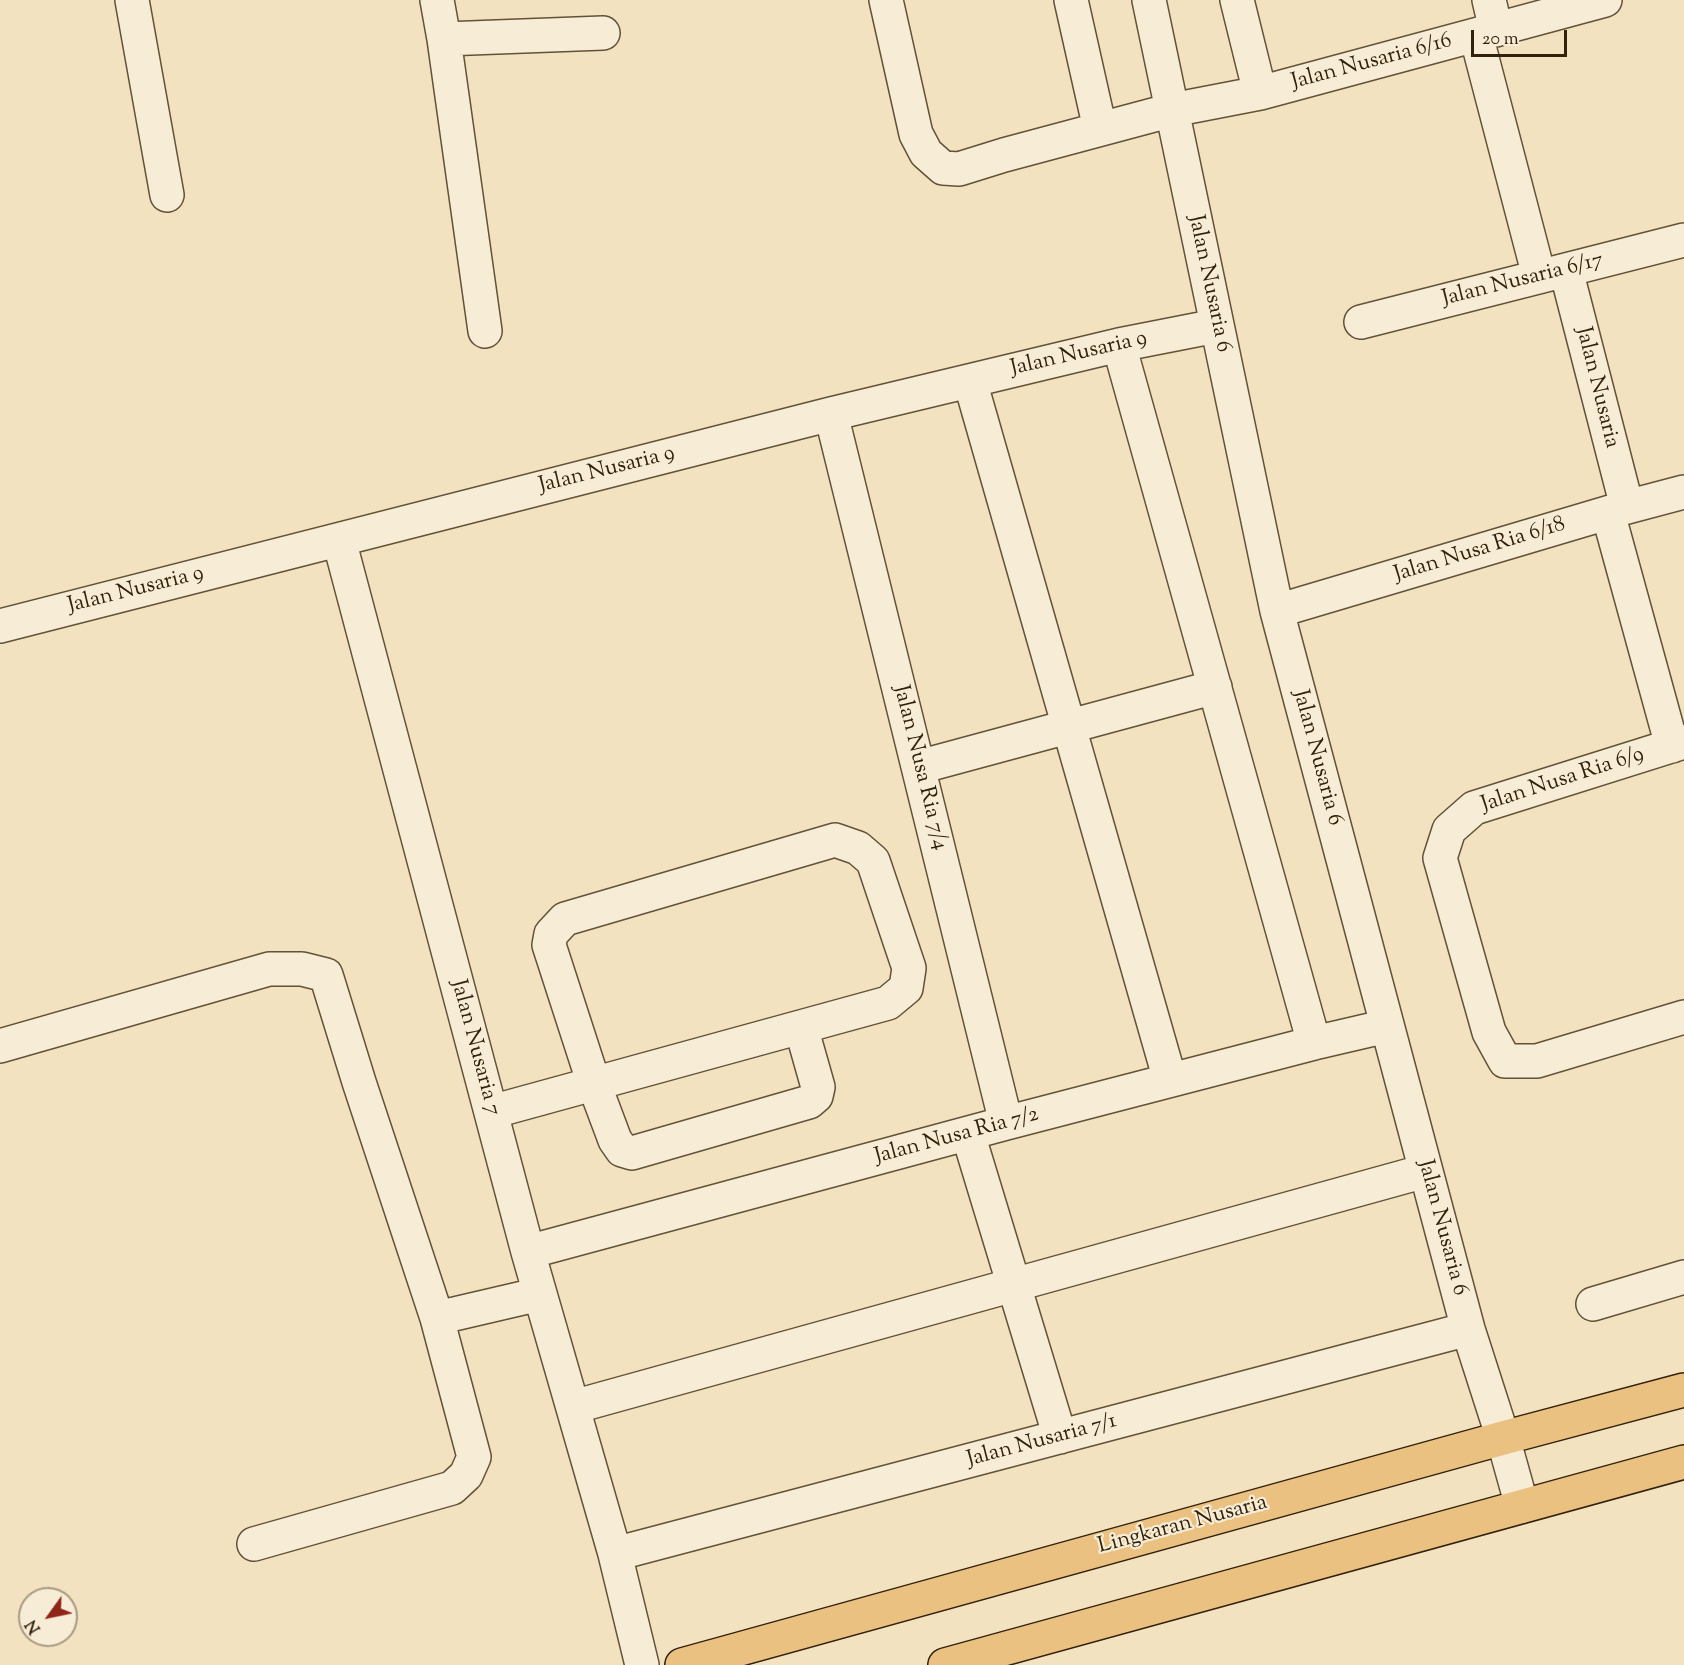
<!DOCTYPE html>
<style>
body{margin:0}
#map{position:relative;width:1684px;height:1665px;overflow:hidden;background:#f3e2bf;font-family:"Sorts Mill Goudy",serif}
canvas{display:block}
.north{position:absolute;left:18px;top:1587px;width:60px;height:60px;box-sizing:border-box;background:#f7ecd5;border:2px solid #a89b84;border-radius:50%;rotate:237deg;font-size:16px;font-weight:700;line-height:24px;text-align:center;color:#32220b}
.north::after{content:'';display:block;margin:auto;width:21px;height:27px;background:#8f2418;clip-path:polygon(50% 0,100% 100%,50% 72%,0 100%)}
.scale{position:absolute;left:1471px;top:30px;width:96px;height:27px;box-sizing:border-box;border:3px solid #32220b;border-top:0;padding-left:8px;font-size:18px;line-height:21px;white-space:nowrap;color:#32220b;-webkit-text-stroke:4px #f7ecd5;paint-order:stroke}
</style>
<div id="map">
<canvas width="1684" height="1665"></canvas>
<div class="north">N</div>
<div class="scale">20 m</div>
</div>
<script>
const ctx = document.querySelector('canvas').getContext('2d');
ctx.lineJoin = 'round';
function stroke(path, color, width, dash) {
  ctx.strokeStyle = color;
  ctx.lineWidth = width;
  ctx.lineCap = dash ? 'butt' : 'round';
  ctx.setLineDash(dash || []);
  ctx.stroke(path);
}
function label(font, color, halo, rows, align = 'center') {
  ctx.font = font + ' "Sorts Mill Goudy",serif';
  ctx.lineWidth = 4.5;
  ctx.setLineDash([]);
  ctx.textBaseline = 'middle';
  ctx.strokeStyle = halo;
  ctx.fillStyle = color;
  for (const [text, x, y, turn = 0] of rows) {
    ctx.save();
    ctx.translate(x, y);
    ctx.rotate((+turn || 0) * Math.PI / 180);
    ctx.textAlign = isNaN(turn) ? turn : align;
    if (halo) ctx.strokeText(text, 0, 0);
    ctx.fillText(text, 0, 0);
    ctx.restore();
  }
}
const minor = new Path2D(`
 M132,0l35,195
 M437,0l7,39 41,292
 M886,0l30,134 10,19 17,15 16,1 45,-14 168,-45 88,-17 345,-93
 M1071,0l29,129
 M1149,0l128,611 191,718 35,109 19,68
 M1237,0l23,93
 M1489,0l7,30
 M1476,35l63,241
 M444,39l159,-6
 M1566,270l61,237
 M1361,322l323,-82
 M1119,345l195,698
 M970,381l200,699
 M831,414l175,709
 M1608,513l64,233
 M339,540l189,712 87,302 27,111
 M1277,611l350,-104 57,-15
 M0,626l831,-212 288,-69 97,-19
 M1684,742l-210,66 -25,22 -9,28 49,174 16,29h32l147,-44
 M919,767l296,-80
 M0,1046l269,-77h33l24,6 33,107 78,236 37,139 -8,18 -14,13 -198,56
 M491,1112l397,-109 18,-15 3,-20 -36,-107 -15,-13 -23,-8 -270,79 -14,15 -2,11 45,139 21,56 7,10 10,3 177,-51 7,-6 2,-9 -17,-60
 M968,1134l92,303
 M528,1252l478,-129 308,-80 73,-17
 M1593,1304l91,-27
 M437,1318l103,-24
 M573,1407l852,-236
 M615,1554l853,-225`);
const major = new Path2D(`
 M682,1665l821,-227 181,-48
 M945,1665l739,-203`);
stroke(minor, '#625238', 36);
stroke(major, '#32220b', 36);
stroke(minor, '#f7ecd5', 33);
stroke(major, '#eac180', 33);
label('22px', '#32220b', '#f7ecd5', [
 ["Jalan Nusaria 6/16",1372,63,-15],
 ["Jalan Nusaria 6/17",1523,281,-14],
 ["Jalan Nusaria 6",1208,284,78],
 ["Jalan Nusaria 9",1079,355,-13],
 ["Jalan Nusaria",1596,388,76],
 ["Jalan Nusaria 9",607,471,-14],
 ["Jalan Nusa Ria 6/18",1480,551,-17],
 ["Jalan Nusaria 9",136,591,-14],
 ["Jalan Nusaria 6",1316,758,75],
 ["Jalan Nusa Ria 7/4",919,768,76],
 ["Jalan Nusa Ria 6/9",1563,781,-18],
 ["Jalan Nusaria 7",474,1048,75],
 ["Jalan Nusa Ria 7/2",957,1137,-15],
 ["Jalan Nusaria 6",1441,1228,75],
 ["Jalan Nusaria 7/1",1042,1442,-15],
 ["Lingkaran Nusaria",1183,1526,-15]
]);
</script>
